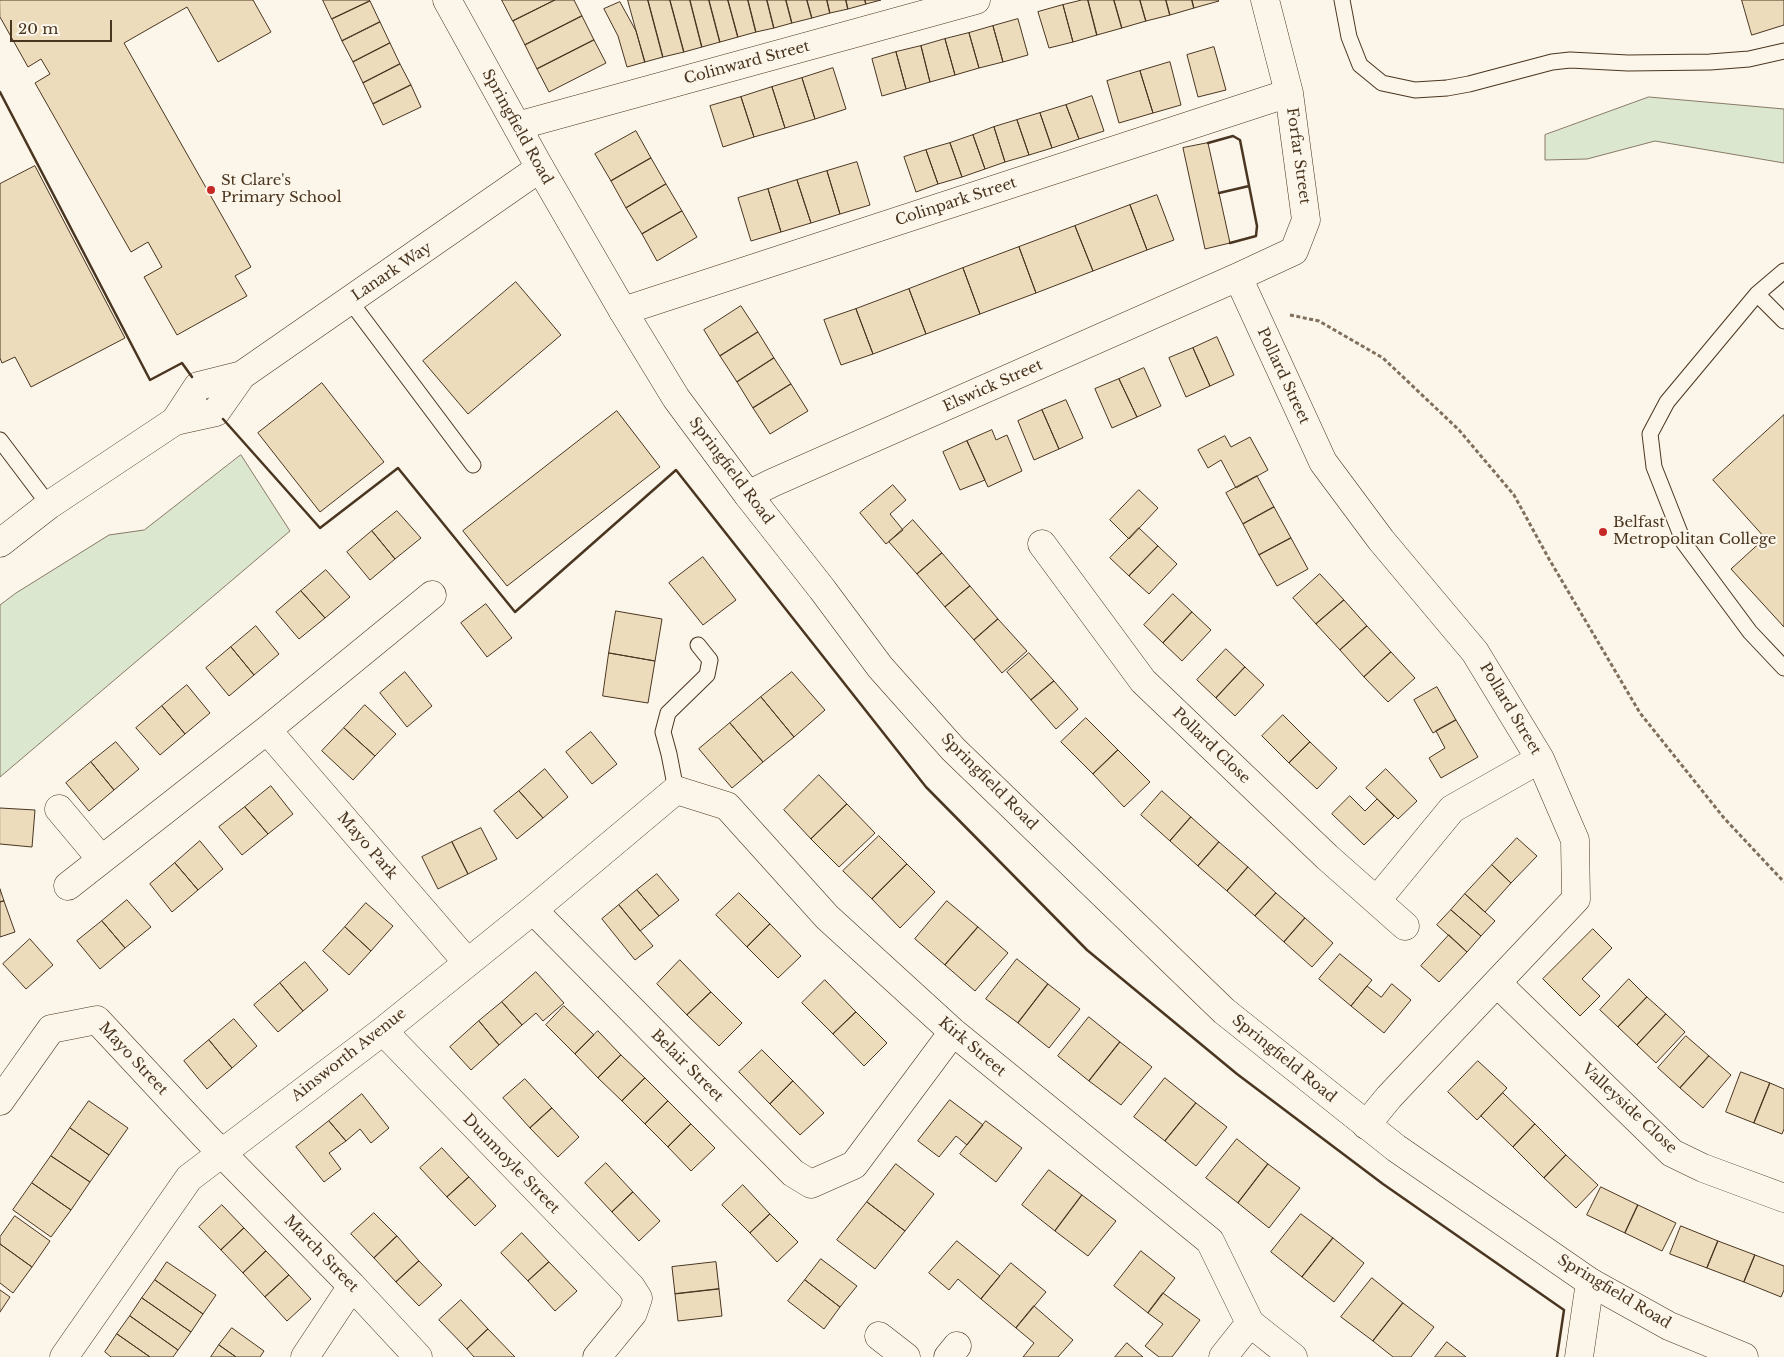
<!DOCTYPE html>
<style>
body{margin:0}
#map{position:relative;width:1784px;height:1357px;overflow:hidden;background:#fbf6e9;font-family:"Libre Baskerville",serif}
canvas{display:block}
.scale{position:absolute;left:10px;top:20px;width:102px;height:22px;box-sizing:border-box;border:2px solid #4a3520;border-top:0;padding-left:6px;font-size:15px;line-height:18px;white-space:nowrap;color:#4a3520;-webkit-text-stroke:4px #fbf6e9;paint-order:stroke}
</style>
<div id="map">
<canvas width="1784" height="1357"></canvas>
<div class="scale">20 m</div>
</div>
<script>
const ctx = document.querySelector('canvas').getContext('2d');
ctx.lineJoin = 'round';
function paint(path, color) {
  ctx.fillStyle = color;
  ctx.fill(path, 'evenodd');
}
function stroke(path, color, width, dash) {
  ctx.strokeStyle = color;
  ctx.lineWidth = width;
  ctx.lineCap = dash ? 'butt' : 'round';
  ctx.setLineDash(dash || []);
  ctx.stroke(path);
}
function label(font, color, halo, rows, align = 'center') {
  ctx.font = font + ' "Libre Baskerville",serif';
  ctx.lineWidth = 4;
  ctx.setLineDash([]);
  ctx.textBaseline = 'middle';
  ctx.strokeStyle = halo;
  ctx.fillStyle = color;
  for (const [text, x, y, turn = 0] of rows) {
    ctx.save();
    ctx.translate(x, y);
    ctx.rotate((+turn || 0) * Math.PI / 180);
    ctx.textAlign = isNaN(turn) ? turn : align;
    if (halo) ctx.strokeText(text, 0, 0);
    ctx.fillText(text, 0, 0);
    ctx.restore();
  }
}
const green = new Path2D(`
 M1649,97l135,12v54l-129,-22 -68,18 -42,1v-25z
 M241,455l49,76 -290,246v-172l16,-12 93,-58 35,-5z`);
paint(green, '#dce7d0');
stroke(green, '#887966', 1);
const building = new Path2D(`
 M0,0h253l18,32 -53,30 -31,-55 -63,36 127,224 -16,9 12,20 -70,39 -33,-58 18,-10 -14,-25 -17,10 -96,-169 15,-9 -9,-15 -13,8 -28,-50z
 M323,0h46l1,1 -38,18z
 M502,0h53l-42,21z
 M555,0h19l8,16 -57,29 -12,-24z
 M628,0h20l15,57 -18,5z
 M648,0h22l14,52 -21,5z
 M670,0h20l12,47 -18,5z
 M690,0h19l11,42 -18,5z
 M709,0h19l10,37 -18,5z
 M728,0h20l8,32 -18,5z
 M748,0h19l7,28 -18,4z
 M767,0h19l6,23 -18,5z
 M786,0h21l5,18 -20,5z
 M807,0h20l3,13 -18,5z
 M827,0h19l2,9 -18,4z
 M846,0h19l1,4 -18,5z
 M865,0h16l-15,4z
 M1082,0h6l9,35 -24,7 -10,-37z
 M1088,0h26l8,28 -25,7z
 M1114,0h26l6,21 -24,7z
 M1140,0h26l4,15 -24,6z
 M1166,0h26l2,8 -24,7z
 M1192,0h26l1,1 -25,7z
 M1742,0h42v25l-32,10z
 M370,1l10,21 -38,19 -10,-22z
 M620,2l16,29 9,31 -18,5 -9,-31 -14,-27z
 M1063,5l10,37 -24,6 -11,-36z
 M582,16l12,24 -57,29 -12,-24z
 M1018,19l10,36 -25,7 -10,-36z
 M380,22l10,21 -37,19 -11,-21z
 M993,26l10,36 -24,6 -10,-35z
 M969,33l10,35 -24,7 -10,-36z
 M945,39l10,36 -25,7 -9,-36z
 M594,40l12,23 -57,29 -12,-23z
 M390,43l10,21 -37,19 -10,-21z
 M921,46l9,36 -24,7 -10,-37z
 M1214,47l12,43 -28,7 -11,-42z
 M896,52l10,37 -24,7 -10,-37z
 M1170,62l11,43 -28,8 -13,-42z
 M400,64l11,21 -38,19 -10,-21z
 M833,68l13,41 -31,10 -13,-41z
 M1140,71l13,42 -34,10 -12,-42z
 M802,78l13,41 -30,9 -13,-41z
 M411,85l10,22 -38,18 -10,-21z
 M772,87l13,41 -31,9 -13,-40z
 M1092,96l12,35 -25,8 -13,-34z
 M741,97l13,40 -31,10 -13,-41z
 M1066,105l13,34 -27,9 -12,-35z
 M1040,113l12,35 -23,7 -12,-35z
 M1017,120l12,35 -24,7 -11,-35z
 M994,127l11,35 -20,7 -12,-34z
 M636,131l15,27 -40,23 -16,-27z
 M973,135l12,34 -23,8 -12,-34z
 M950,143l12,34 -24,7 -12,-34z
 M1208,143l22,100 -25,6 -22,-101z
 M926,150l12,34 -22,8 -12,-35z
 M651,158l15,26 -40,24 -15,-27z
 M857,162l13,43 -30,9 -13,-43z
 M35,166l90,172 -94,49 -16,-30 -13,6 -2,-5v-174z
 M827,171l13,43 -29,9 -14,-43z
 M797,180l14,43 -30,9 -13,-43z
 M666,184l16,27 -40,23 -16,-26z
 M768,189l13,43 -30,9 -13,-43z
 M1157,195l17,45 -27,10 -17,-45z
 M1130,205l17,45 -54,21 -18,-45z
 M682,211l15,26 -40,24 -15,-27z
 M1075,226l18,45 -57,22 -17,-46z
 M1019,247l17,46 -56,21 -17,-46z
 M963,268l17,46 -54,20 -17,-45z
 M516,282l45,53 -93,79 -45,-53z
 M909,289l17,45 -53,20 -17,-45z
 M741,306l17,26 -38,24 -16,-26z
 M856,309l17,45 -32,11 -17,-45z
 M758,332l16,26 -37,24 -17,-26z
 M1217,337l17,38 -24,11 -17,-38z
 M1193,348l17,38 -24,11 -17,-39z
 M774,358l17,26 -38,24 -16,-26z
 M1144,368l17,38 -24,11 -18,-38z
 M1119,379l18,38 -25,11 -17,-39z
 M322,383l62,79 -64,50 -62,-79z
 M791,384l17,27 -38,23 -17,-26z
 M1066,400l17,38 -24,11 -17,-39z
 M1042,410l17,39 -25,11 -16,-39z
 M617,411l43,56 -153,119 -44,-55z
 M1784,415v212l-53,-58 34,-31 -52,-58z
 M992,430l4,10 11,-5 15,36 -34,16 -21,-46z
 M1225,436l6,11 19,-10 18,33 -32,18 -15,-28 -13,8 -10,-18z
 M967,441l18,39 -25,10 -17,-38z
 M1257,476l17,31 -31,17 -17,-31z
 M893,485l13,15 -16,14 13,16 -17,14 -26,-31z
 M1139,490l19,18 -29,31 -19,-19z
 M1274,507l17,31 -32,17 -16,-31z
 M397,511l24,27 -26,21 -23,-28z
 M913,520l29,33 -25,21 -28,-32z
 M1139,528l19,18 -29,30 -19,-18z
 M372,531l23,28 -25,21 -23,-28z
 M1291,538l17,31 -31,17 -18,-31z
 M1158,546l19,18 -28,30 -20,-18z
 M942,553l28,33 -25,21 -28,-33z
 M703,557l33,43 -33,25 -34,-42z
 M326,570l24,27 -25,21 -24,-27z
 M1320,574l24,26 -28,24 -23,-26z
 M970,586l28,33 -24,21 -29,-33z
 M301,591l24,27 -26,21 -23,-27z
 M1173,594l19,18 -29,31 -19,-18z
 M1344,600l23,26 -27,24 -24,-26z
 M486,604l26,34 -25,19 -26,-34z
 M616,611l46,8 -7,42 -46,-8z
 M1192,612l19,18 -29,31 -19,-18z
 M998,619l29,32 -25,22 -28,-33z
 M256,626l23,28 -25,21 -23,-28z
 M1367,626l24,26 -27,25 -24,-27z
 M231,647l23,28 -25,21 -23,-28z
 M1226,649l19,18 -29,31 -19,-18z
 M1391,652l24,26 -27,24 -24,-25z
 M609,653l46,8 -7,42 -45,-7z
 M1029,653l25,28 -23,19 -24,-28z
 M1245,667l19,18 -29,31 -19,-18z
 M405,672l27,34 -25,21 -27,-34z
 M792,672l33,38 -31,27 -33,-40z
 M1054,681l24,28 -22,20 -25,-29z
 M187,685l23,28 -25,21 -23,-28z
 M1437,687l19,33 -23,13 -19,-33z
 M761,697l33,40 -31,25 -33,-39z
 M365,705l31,29 -21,22 -31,-28z
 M162,706l23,28 -25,21 -24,-27z
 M1283,715l27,27 -21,21 -27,-27z
 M1086,718l32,32 -25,24 -32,-32z
 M1456,720l22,37 -37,21 -12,-20 16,-10 -9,-17z
 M730,723l33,39 -31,26 -33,-39z
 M344,728l31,28 -22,24 -31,-29z
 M591,732l26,32 -25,20 -26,-32z
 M116,742l23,27 -25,21 -23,-28z
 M1310,742l27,26 -20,21 -28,-26z
 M1118,750l32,32 -26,25 -31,-33z
 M91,762l23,28 -25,21 -23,-28z
 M545,769l23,28 -25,21 -24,-27z
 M1386,769l31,32 -19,18 -32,-31z
 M819,775l28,29 -36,35 -27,-29z
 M271,786l22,28 -25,20 -23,-27z
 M519,791l24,27 -26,21 -23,-28z
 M1162,791l29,26 -21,24 -29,-26z
 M1350,796l15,15 12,-12 17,17 -30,29 -32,-31z
 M847,804l28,29 -36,34 -28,-28z
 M245,807l23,27 -26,21 -23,-28z
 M0,808l35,2 -3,37 -32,-3z
 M1191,817l28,25 -21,24 -28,-25z
 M481,828l16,31 -29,15 -16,-32z
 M879,836l28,28 -35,35 -29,-28z
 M1517,838l20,18 -26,27 -19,-18z
 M200,841l23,28 -25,21 -23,-27z
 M452,842l16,32 -30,15 -16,-32z
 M1219,842l29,25 -21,24 -29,-25z
 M175,863l23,27 -26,22 -22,-28z
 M907,864l28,28 -35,36 -28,-29z
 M1492,865l19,18 -26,29 -20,-18z
 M1248,867l28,26 -21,23 -28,-25z
 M657,874l22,26 -20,16 -22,-26z
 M0,889l4,12 -4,1z
 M637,890l22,26 -19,15 -21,-26z
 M739,893l31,31 -23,23 -31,-32z
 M1276,893l29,25 -21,24 -29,-26z
 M1465,894l30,27 -14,15 -30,-26z
 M127,900l24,27 -26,21 -23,-27z
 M4,901l11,31 -15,5v-35z
 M947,901l31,26 -33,38 -30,-26z
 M366,903l27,23 -22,25 -26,-24z
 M619,905l34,41 -18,14 -33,-41z
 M1451,910l30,26 -14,16 -30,-27z
 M1305,918l28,25 -21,24 -28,-25z
 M102,921l23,27 -25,21 -23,-28z
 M770,924l31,32 -23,22 -31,-31z
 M345,927l26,24 -22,24 -26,-24z
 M978,927l30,26 -33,38 -30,-26z
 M1593,929l19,19 -30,31 18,17 -20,20 -37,-37z
 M1449,935l18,17 -28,30 -18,-16z
 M30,939l23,26 -27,24 -23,-25z
 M1340,954l32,26 -21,26 -32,-27z
 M1017,959l31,25 -30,39 -32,-24z
 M680,960l31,32 -24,23 -30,-31z
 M305,962l23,28 -25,21 -23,-28z
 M536,972l28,31 -21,18 -7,-8 -14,12 -20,-23z
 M1629,979l18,18 -29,30 -18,-17z
 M825,980l31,32 -23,22 -31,-31z
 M280,983l23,28 -25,21 -24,-27z
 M1048,984l32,25 -31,39 -31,-25z
 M1392,984l19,16 -27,33 -33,-27 16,-20 14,11z
 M711,992l31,31 -23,23 -32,-31z
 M1647,997l19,17 -29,31 -19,-18z
 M502,1002l20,23 -23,20 -20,-24z
 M564,1006l30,29 -19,19 -29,-29z
 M856,1012l31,31 -23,23 -31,-32z
 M1666,1014l19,18 -29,31 -19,-18z
 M1089,1017l31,25 -31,39 -31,-25z
 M234,1019l23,27 -25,22 -23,-28z
 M479,1021l20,24 -28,25 -21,-23z
 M598,1031l23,24 -23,23 -23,-24z
 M1686,1036l23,20 -29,32 -22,-20z
 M209,1040l23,28 -25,21 -23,-28z
 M1120,1042l32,25 -31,38 -32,-24z
 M762,1050l31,31 -23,23 -31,-32z
 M621,1055l24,23 -23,23 -24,-23z
 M1709,1056l22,19 -28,33 -23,-20z
 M1478,1061l29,27 -30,32 -29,-28z
 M1741,1072l29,11 -16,40 -28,-11z
 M645,1078l23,23 -23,23 -23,-23z
 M1165,1078l31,25 -31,38 -31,-24z
 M525,1079l27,29 -22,20 -27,-30z
 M793,1081l31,32 -24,22 -30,-31z
 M1770,1083l14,6v40l-2,5 -28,-11z
 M1503,1093l32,31 -22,23 -32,-31z
 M362,1094l27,34 -18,15 -11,-14 -14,12 -17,-20z
 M950,1100l33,25 -16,20 -11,-9 -17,21 -21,-16z
 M89,1101l39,27 -19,27 -39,-27z
 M668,1101l23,23 -23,23 -23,-23z
 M1196,1103l31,24 -31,39 -31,-25z
 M552,1108l27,29 -21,20 -28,-29z
 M329,1121l17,20 -17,12 12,16 -17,13 -28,-35z
 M986,1121l36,27 -26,34 -36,-28z
 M691,1124l24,24 -24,23 -23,-24z
 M1535,1124l31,31 -22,23 -31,-31z
 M70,1128l39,27 -19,27 -39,-26z
 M1237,1139l31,25 -30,39 -32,-25z
 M442,1148l27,29 -22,20 -27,-29z
 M1566,1155l32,30 -22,23 -32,-30z
 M51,1156l39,26 -19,28 -39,-27z
 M606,1163l27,29 -21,20 -27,-29z
 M896,1164l38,30 -29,37 -38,-29z
 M1268,1164l32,24 -31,40 -31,-25z
 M1049,1170l33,25 -27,36 -33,-26z
 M469,1177l27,29 -21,20 -28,-29z
 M32,1183l39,27 -20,27 -38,-27z
 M743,1185l27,29 -20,19 -28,-28z
 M1601,1187l37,18 -13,28 -38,-18z
 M633,1192l27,29 -21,20 -27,-29z
 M1082,1195l34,26 -28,35 -33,-25z
 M867,1202l38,29 -30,38 -38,-29z
 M222,1205l22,23 -23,22 -22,-23z
 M1638,1205l38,18 -14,28 -37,-18z
 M374,1213l23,23 -23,22 -23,-24z
 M770,1214l28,28 -21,20 -27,-29z
 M1301,1214l32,24 -31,39 -31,-25z
 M15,1216l35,25 -18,26 -32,-23v-7z
 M1681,1226l37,15 -11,27 -37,-14z
 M244,1228l22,23 -23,22 -22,-23z
 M522,1233l27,29 -21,19 -27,-28z
 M397,1236l22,25 -23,21 -22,-24z
 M1333,1238l31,25 -30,39 -32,-25z
 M957,1241l43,35 -19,23 -23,-20 -9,11 -20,-17z
 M1718,1241l37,14 -11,27 -37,-14z
 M0,1244l32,23 -19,26 -13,-10z
 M266,1251l23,24 -24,22 -22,-24z
 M1141,1251l34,27 -27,35 -34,-27z
 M1755,1255l29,11v24l-3,7 -37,-15z
 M821,1259l36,27 -17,21 -35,-27z
 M419,1261l23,24 -23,21 -23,-24z
 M167,1262l49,33 -13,19 -48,-34z
 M549,1262l28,29 -22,20 -27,-30z
 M716,1262l3,27 -44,5 -3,-27z
 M1011,1263l35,29 -30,36 -35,-29z
 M289,1275l22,24 -24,22 -22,-24z
 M1372,1278l31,25 -30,38 -32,-24z
 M155,1280l48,34 -12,18 -49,-34z
 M805,1280l35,27 -16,22 -36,-28z
 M719,1289l3,27 -44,5 -3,-27z
 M0,1290l10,7 -10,15z
 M1163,1293l37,27 -28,37h-13l-14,-11 18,-22 -15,-11z
 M142,1298l49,34 -13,18 -48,-34z
 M461,1300l27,29 -21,20 -28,-29z
 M1403,1303l31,24 -23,30h-18l-20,-16z
 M1034,1306l39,34 -15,17h-35l11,-14 -18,-15z
 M130,1316l48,34 -5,7h-23l-33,-23z
 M232,1328l32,23 -4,6h-24l-17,-12z
 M488,1329l27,28h-41l-7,-8z
 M117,1334l33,23h-39l-6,-5z
 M1447,1342l19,15h-31z
 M1127,1343l16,14h-28z
 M219,1345l17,12h-25z`);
paint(building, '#ecdcbc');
stroke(building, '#4a3520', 1);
const service = new Path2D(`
 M1342,0l7,37 11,28 22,18 33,7 32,-2 22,-4 83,-22 18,-2 58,3 82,-1 39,-3 35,-8
 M1784,271l-27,23 -90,108 -17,32 4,33 30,76 66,89 34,36
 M1757,294l27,27
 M350,301l123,164
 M0,440l49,65
 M676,790l-7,-36 -6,-22 5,-19 39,-38 3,-15 -12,-15`);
const minor = new Path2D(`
 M517,126l459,-126
 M1238,277l85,185 58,78 94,112 65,107 35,81 1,59 -187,198 -23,28
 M623,311l666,-218
 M748,495l24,-12 466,-206 56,-26 12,-31 -17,-127 -24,-93
 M1042,544l101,137 184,176 78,69
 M267,730l200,232
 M59,809l42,50
 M68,886l199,-156 165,-135
 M1377,900l75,-91 88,-50
 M533,910l260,263 18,11 43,-19 99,-133
 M1497,983l175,170 31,15 81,30
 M383,1031l248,256 7,11 -5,15 -36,44
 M0,1101l51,-72 46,-9 109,117 146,149 66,71
 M879,1336l27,21
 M64,1357l125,-179 194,-147 150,-121 143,-120 51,16 100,111 126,115 257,209 40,82 43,34
 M305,1357l47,-71
 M948,1357l9,-11
 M1223,1357l27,-34
 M1579,1357l11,-75`);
const tertiary = new Path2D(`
 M175,421l23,-35 44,-11 298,-207
 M0,543l49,-38 126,-84 41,-9 26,-37`);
const secondary = new Path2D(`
 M447,0l93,168 83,143 53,87 72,97 74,94 58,78 73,82 271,262 172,137 194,134 79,44 75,31`);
stroke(service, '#4a3520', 17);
stroke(minor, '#4a3520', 29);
stroke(tertiary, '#4a3520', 29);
stroke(secondary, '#4a3520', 29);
stroke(new Path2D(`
 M1290,315l29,6 64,37 76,72 55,65 35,64 91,154 84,105 60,64`), '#7f6f5c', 3, [4, 2.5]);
stroke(service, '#fbf6e9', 15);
stroke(minor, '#fbf6e9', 28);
stroke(tertiary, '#fbf6e9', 28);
stroke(secondary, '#fbf6e9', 28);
stroke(new Path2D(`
 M0,92l150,288 32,-17 10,14
 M1208,143l25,-7 7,4 17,86 -1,10 -26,7
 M1219,193l30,-7
 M223,419l97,109 78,-60 117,144 161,-142 250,317 161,163 150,124 146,110 181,126 -7,47`), '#4a3520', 2.5);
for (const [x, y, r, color] of [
 [211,190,5,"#c62828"],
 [1603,532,5,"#c62828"]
]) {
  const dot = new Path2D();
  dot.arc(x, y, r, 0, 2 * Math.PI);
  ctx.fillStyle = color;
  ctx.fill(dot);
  stroke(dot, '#fbf6e9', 2);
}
label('15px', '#4a3520', '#fbf6e9', [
 ["Colinward Street",747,63,-15],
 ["Springfield Road",517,127,61],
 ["Forfar Street",1298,156,82],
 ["Colinpark Street",956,202,-18],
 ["Lanark Way",392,272,-34],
 ["Pollard Street",1283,376,65],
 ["Elswick Street",993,386,-24],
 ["Springfield Road",731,471,53],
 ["Pollard Street",1510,709,59],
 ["Pollard Close",1211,746,44],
 ["Springfield Road",989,782,45],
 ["Mayo Park",367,846,49],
 ["Kirk Street",972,1047,40],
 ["Ainsworth Avenue",349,1055,-38],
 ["Mayo Street",133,1059,47],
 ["Springfield Road",1284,1059,39],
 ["Belair Street",687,1066,45],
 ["Valleyside Close",1629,1109,43],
 ["Dunmoyle Street",511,1164,46],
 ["March Street",321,1254,46],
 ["Springfield Road",1614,1292,31]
]);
label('15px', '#4a3520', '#fbf6e9', [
 ["St Clare's",221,181],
 ["Primary School",221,198],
 ["Belfast",1613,523],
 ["Metropolitan College",1613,540]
], 'left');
</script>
